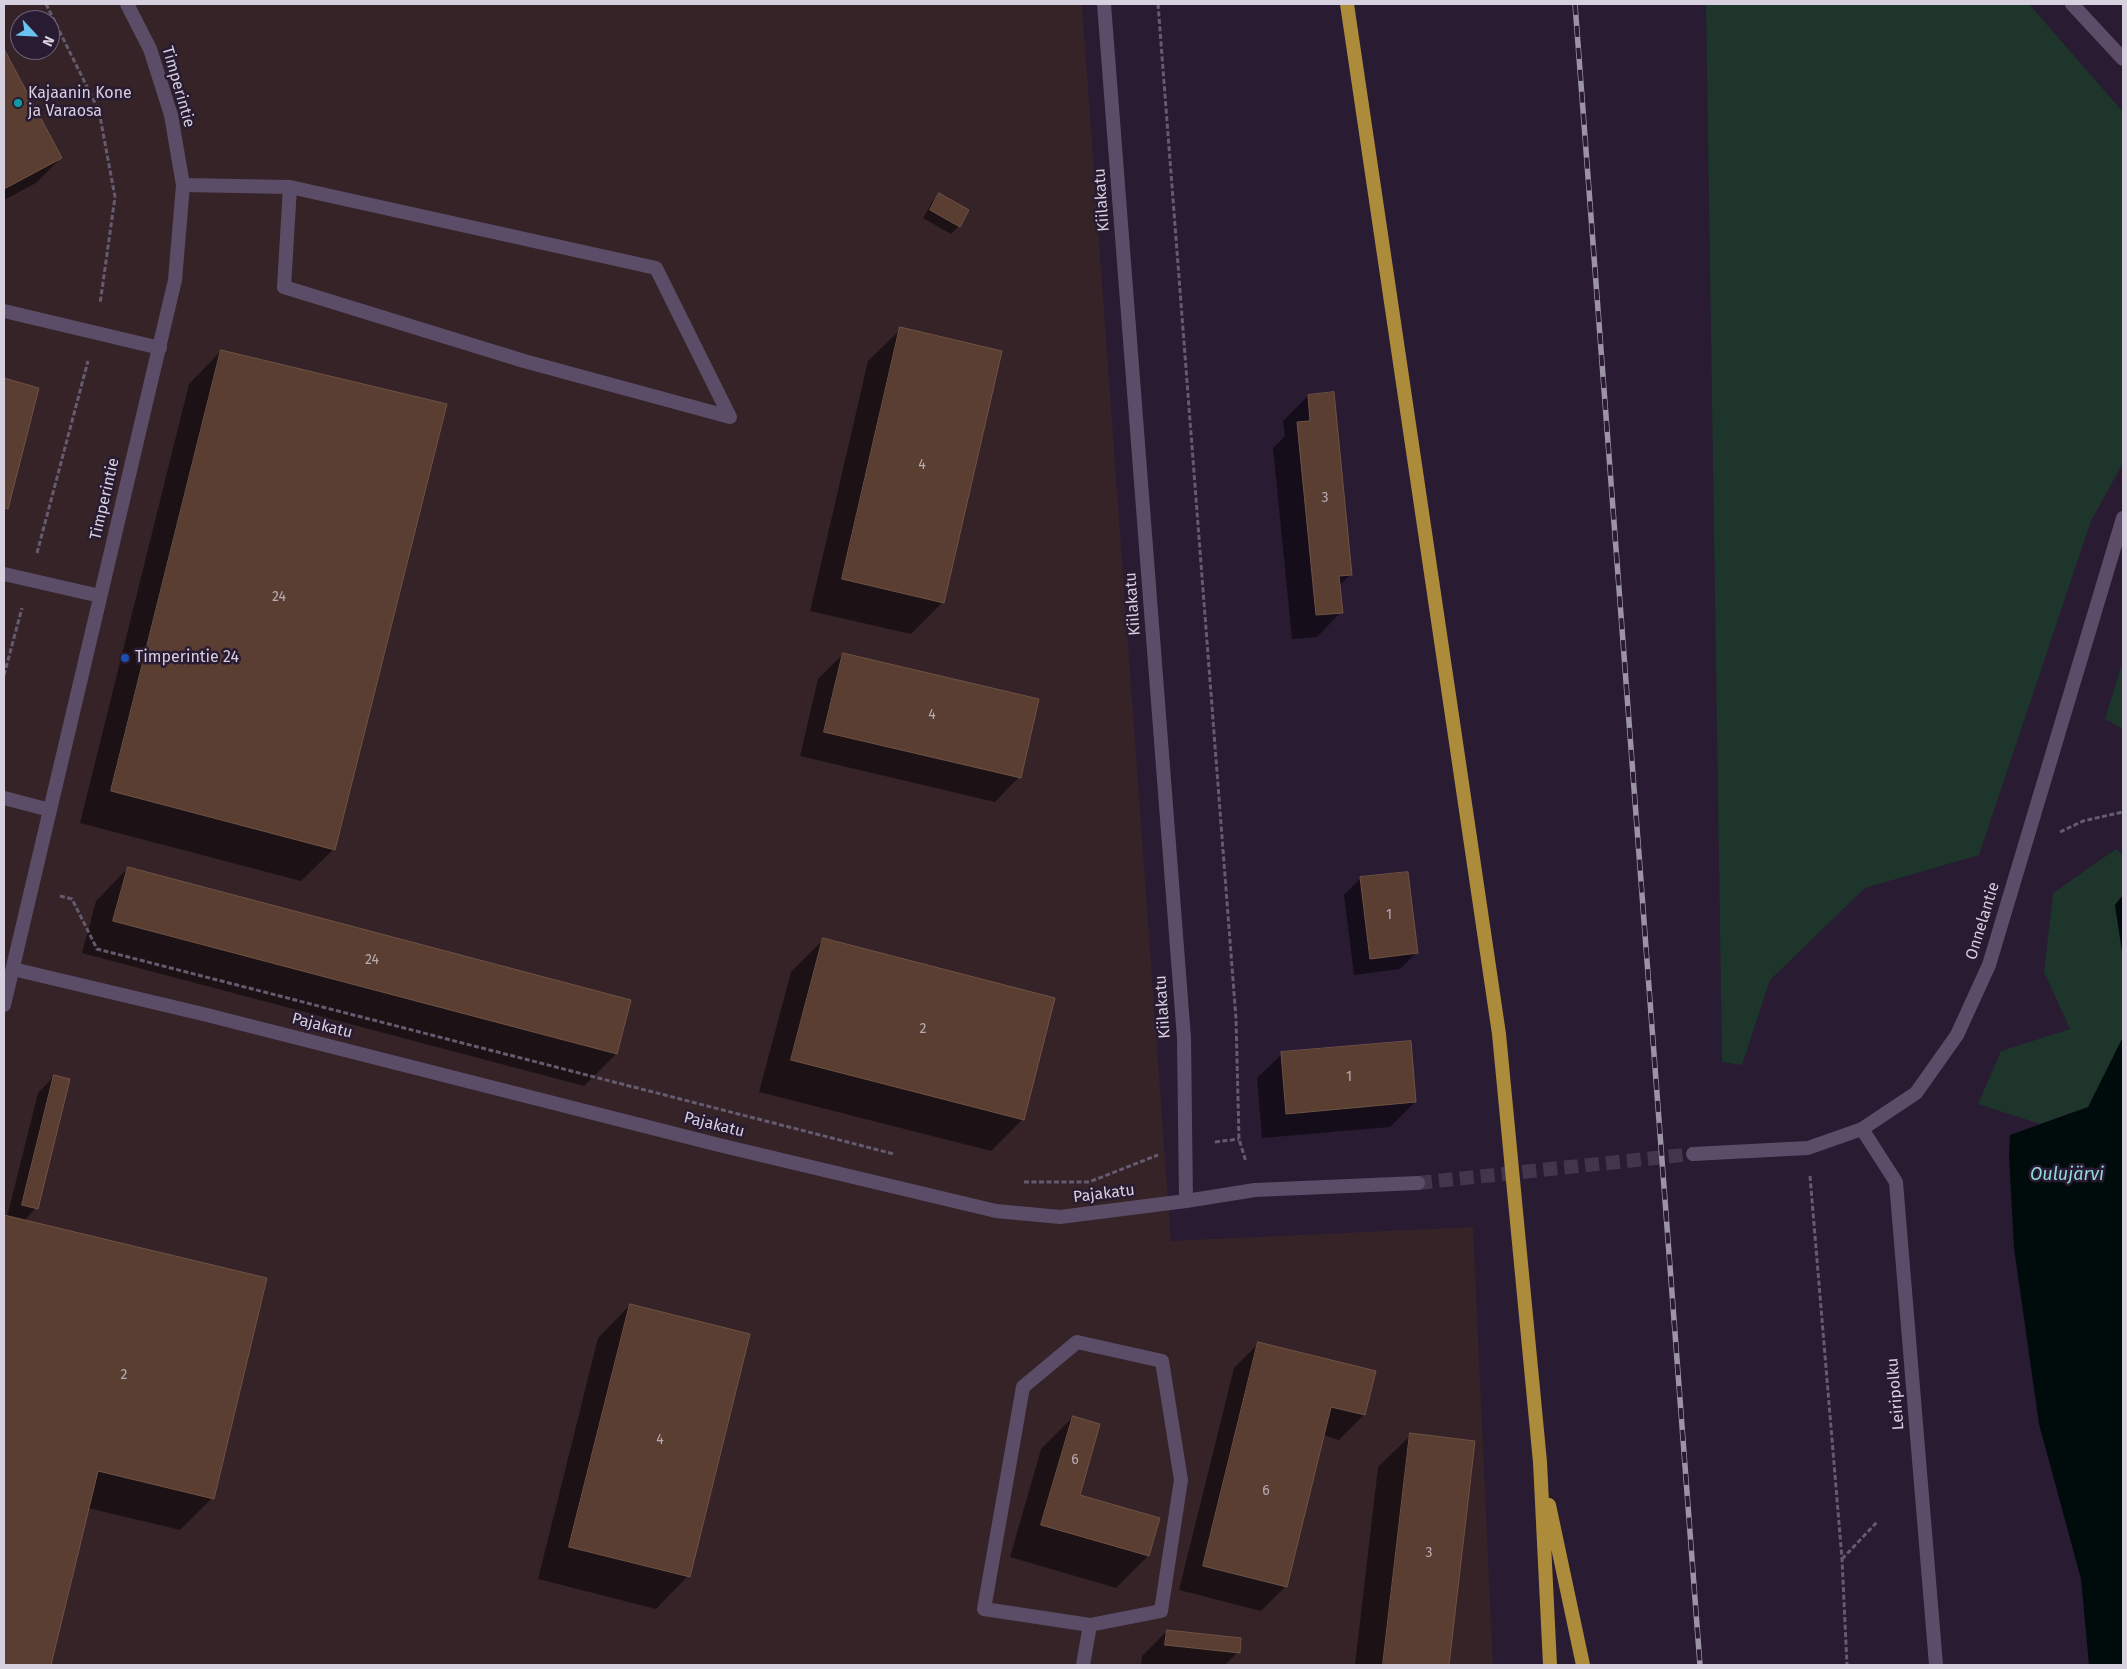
<!DOCTYPE html>
<meta charset="utf-8">
<style>
body{margin:0}
#map{position:relative;width:2127px;height:1669px;overflow:hidden;background:#281b32;font-family:"Fira Sans",sans-serif}
canvas{display:block}
.frame{position:absolute;inset:0;border:5px solid #d7d0df;pointer-events:none}
.north{position:absolute;left:10px;top:10px;width:50px;height:50px;box-sizing:border-box;background:#281b32;border:1px solid #6e6377;border-radius:50%;rotate:115deg;font-size:14px;font-weight:700;line-height:20px;text-align:center;color:#d7d0df}
.north::after{content:'';display:block;margin:auto;width:18px;height:22px;background:#69c3f1;clip-path:polygon(50% 0,100% 100%,50% 72%,0 100%)}
</style>
<div id="map">
<canvas width="2127" height="1669"></canvas>
<div class="frame"></div>
<div class="north">N</div>
</div>
<script>
const ctx = document.querySelector('canvas').getContext('2d');
ctx.lineJoin = 'round';
function paint(path, color) {
  ctx.fillStyle = color;
  ctx.fill(path, 'evenodd');
}
function stroke(path, color, width, dash) {
  ctx.strokeStyle = color;
  ctx.lineWidth = width;
  ctx.lineCap = dash ? 'butt' : 'round';
  ctx.setLineDash(dash || []);
  ctx.stroke(path);
}
function label(font, color, halo, rows, align = 'center') {
  ctx.font = font + ' "Fira Sans",sans-serif';
  ctx.lineWidth = 5;
  ctx.setLineDash([]);
  ctx.textBaseline = 'middle';
  ctx.strokeStyle = halo;
  ctx.fillStyle = color;
  for (const [text, x, y, turn = 0] of rows) {
    ctx.save();
    ctx.translate(x, y);
    ctx.rotate((+turn || 0) * Math.PI / 180);
    ctx.textAlign = isNaN(turn) ? turn : align;
    if (halo) ctx.strokeText(text, 0, 0);
    ctx.fillText(text, 0, 0);
    ctx.restore();
  }
}
paint(new Path2D(`
 M4,4h1078l89,1237 302,-14 20,438h-1489zM20,20h30v30h-30z`), '#362328');
paint(new Path2D(`
 M1706,4h323l94,108v351l-32,58 -112,334 -114,33 -95,92 -28,85 -20,-3z
 M2123,660v69l-18,-10z
 M2116,849l7,6v40l-8,10 8,53v79l-34,70 -49,17 -62,-20 23,-53 69,-22 -26,-57 9,-79z`), '#1d352a');
paint(new Path2D(`
 M2123,895v63l-8,-53z
 M2123,1037v628h-34l-8,-86 -42,-155 -25,-176 -5,-93 1,-20 78,-28z`), '#000b0c');
paint(new Path2D(`
 M4,51l57,107 -25,25 -32,17z
 M940,194l19,32 -8,8 -28,-16 9,-16z
 M901,329l42,273 -32,32 -101,-23 58,-250z
 M221,351l113,498 -33,32 -221,-58 109,-439z
 M4,380l34,8 -31,120 -3,3z
 M1308,396l43,178 -12,12 2,26 -24,25 -25,2 -19,-191 12,-12 -2,-15z
 M843,654l176,123 -24,25 -195,-46 18,-77z
 M128,868l488,186 -32,32 -502,-133 14,-52z
 M1361,878l55,75 -16,16 -46,6 -10,-80z
 M823,940l200,179 -32,32 -232,-59 32,-120z
 M1282,1054l133,48 -25,25 -128,11 -5,-60z
 M54,1076l-18,132 -12,13 188,277 -32,32 -92,-22 -38,157h-46v-449l3,1 31,-124z
 M630,1305l58,271 -32,33 -118,-30 60,-241z
 M1259,1343l105,72 -25,25 -16,-5 -37,151 -25,25 -82,-21 55,-222z
 M1073,1417l5,79 70,60 -32,32 -106,-31 31,-108z
 M1411,1435l63,7 -26,223h-93l23,-198z
 M1167,1631l71,21 -13,13h-84l1,-9z`), '#0007');
const building = new Path2D(`
 M4,49l58,109 -58,31z
 M939,193l30,17 -9,17 -30,-17z
 M900,327l102,24 -58,252 -102,-24z
 M221,350l226,54 -112,446 -224,-59z
 M4,378l35,10 -31,121 -4,-1z
 M1334,392l18,183 -13,1 4,37 -27,2 -19,-193 13,-1 -2,-26z
 M843,653l196,46 -18,79 -197,-46z
 M128,867l503,133 -14,54 -504,-133z
 M1408,872l10,81 -48,6 -10,-82z
 M823,938l232,60 -31,122 -233,-60z
 M1411,1041l5,61 -130,12 -5,-62z
 M54,1075l16,4 -32,130 -16,-4z
 M4,1215l263,63 -53,221 -116,-28 -47,194h-47z
 M630,1304l120,30 -60,243 -121,-30z
 M1258,1342l118,29 -11,44 -34,-8 -44,180 -84,-21z
 M1073,1416l27,8 -20,71 80,23 -11,38 -108,-31z
 M1410,1433l65,8 -26,224h-66z
 M1167,1630l74,8 -1,15 -75,-8z`);
paint(building, '#593e31');
stroke(building, '#6f5244', 1);
stroke(new Path2D(`
 M1418,1183l275,-29`), '#42364c', 14, [14, 7]);
stroke(new Path2D(`
 M46,4l53,107 16,86 -15,107
 M1158,4l78,1015 3,120 7,23
 M37,553l51,-192
 M4,675l18,-67
 M2060,832l23,-11 40,-9
 M60,896l12,3 25,50 797,205
 M1215,1142l24,-3
 M1810,1176l32,383 5,106
 M1024,1182h65l69,-27
 M1842,1559l36,-38`), '#655b6f', 3, [5, 2.5]);
stroke(new Path2D(`
 M183,185l107,2 366,81 74,149 -206,-56 -240,-74 6,-100
 M4,311l156,37
 M4,574l96,22
 M4,798l46,12
 M1077,1342l85,19 19,119 -20,131 -71,14 -106,-16 39,-222z
 M1083,1665l7,-40`), '#5b4d67', 14);
stroke(new Path2D(`
 M1104,4l80,1034 2,163
 M2072,4l51,55
 M13,969l190,45 516,131 277,66 64,6 126,-16 69,-11 163,-7
 M1862,1129l34,53 40,483
 M1693,1154l115,-6 54,-19 54,-36 41,-58 32,-70 134,-447`), '#5b4d67', 14);
stroke(new Path2D(`
 M4,1005l171,-725 8,-95 -12,-70 -21,-66 -23,-45`), '#5b4d67', 14);
stroke(new Path2D(`
 M1347,4l152,1030 41,428 10,203
 M1549,1505l34,160`), '#ac8c3b', 14);
const rail = new Path2D(`
 M1575,4l125,1661`);
stroke(rail, '#9c93a5', 5.5);
stroke(rail, '#281b32', 4, [11]);
for (const [x, y, r, color] of [
 [18,103,5,"#0f9aa8"],
 [125,658,5,"#1a4fb4"]
]) {
  const dot = new Path2D();
  dot.arc(x, y, r, 0, 2 * Math.PI);
  ctx.fillStyle = color;
  ctx.fill(dot);
  stroke(dot, '#281b32', 2);
}
label('14px', '#b8acb4', null, [
 ["4",922,465],
 ["3",1325,498],
 ["24",279,597],
 ["4",932,715],
 ["1",1389,915],
 ["24",372,960],
 ["2",923,1029],
 ["1",1349,1077],
 ["2",124,1375],
 ["4",660,1440],
 ["6",1075,1460],
 ["6",1266,1491],
 ["3",1429,1553]
]);
label('16px', '#d7d0df', '#281b32', [
 ["Timperintie",178,87,74],
 ["Kiilakatu",1102,200,-94],
 ["Timperintie",105,499,-77],
 ["Kiilakatu",1133,604,-94],
 ["Onnelantie",1983,921,-73],
 ["Kiilakatu",1163,1007,-94],
 ["Pajakatu",322,1026,14],
 ["Pajakatu",714,1125,14],
 ["Pajakatu",1104,1194,-7],
 ["Leiripolku",1896,1394,-95]
]);
label('16px', '#d7d0df', '#281b32', [
 ["Kajaanin Kone",28,94],
 ["ja Varaosa",28,112],
 ["Timperintie 24",135,658]
], 'left');
label('italic 18px', '#90dbdc', '#281b32', [
 ["Oulujärvi",2067,1175]
]);
</script>
